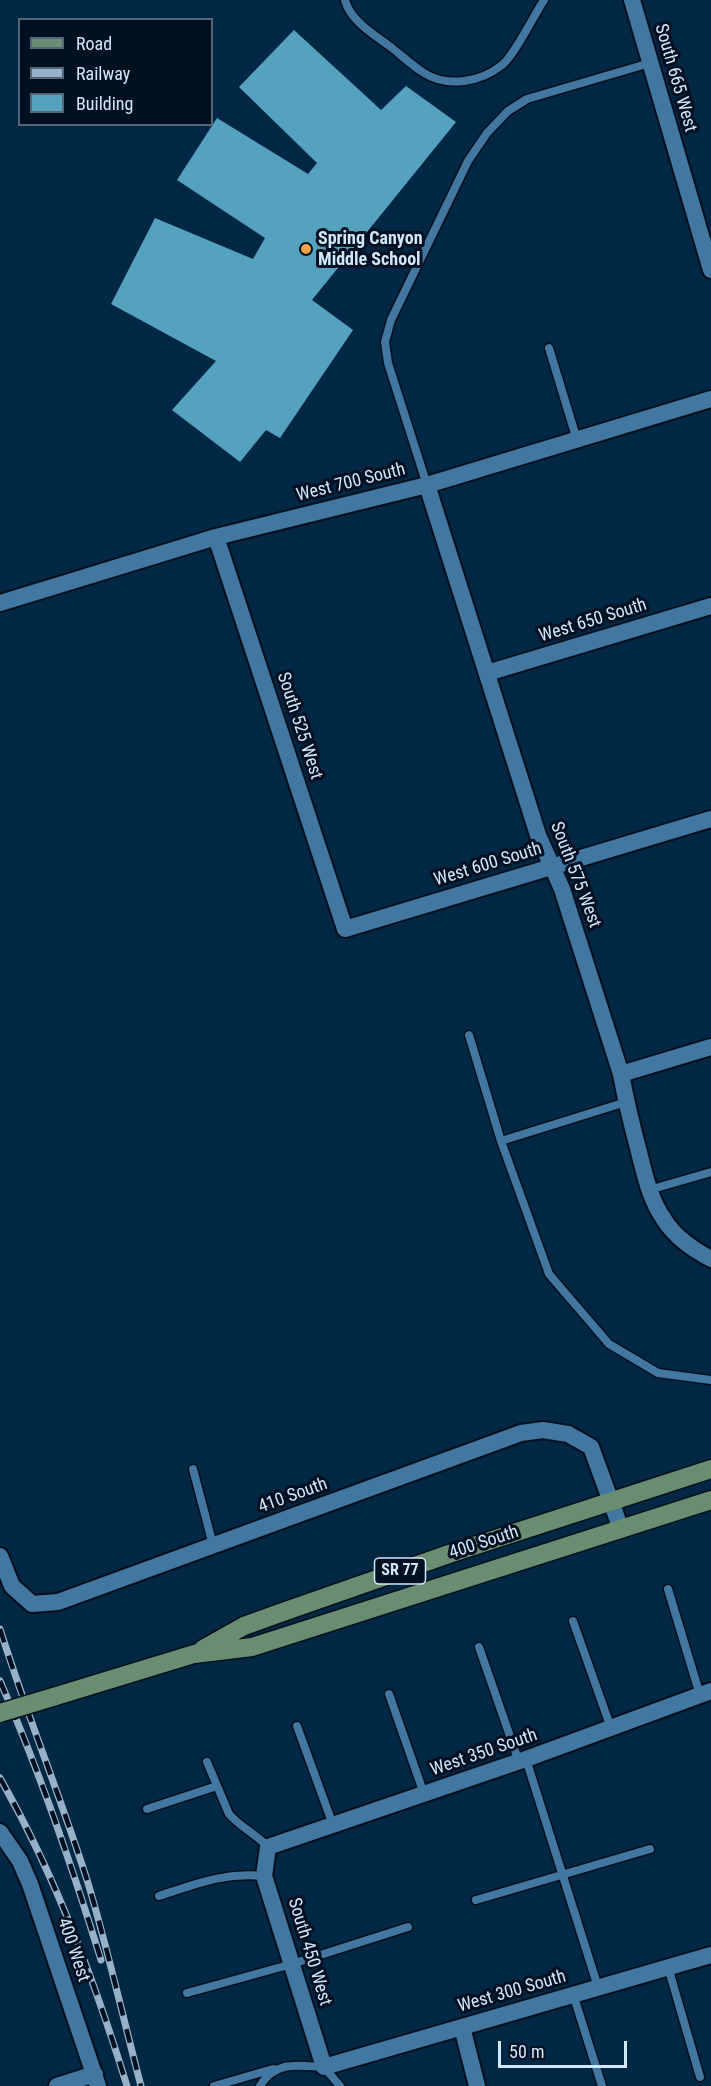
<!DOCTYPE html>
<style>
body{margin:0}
#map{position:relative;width:711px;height:2086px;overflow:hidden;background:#002845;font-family:"Roboto Condensed",sans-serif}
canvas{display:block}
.legend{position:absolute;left:18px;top:18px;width:195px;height:108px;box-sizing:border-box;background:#001020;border:2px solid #546677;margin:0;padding:8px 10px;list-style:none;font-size:18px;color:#d1e7fa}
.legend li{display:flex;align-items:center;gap:12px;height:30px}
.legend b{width:30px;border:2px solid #546677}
.scale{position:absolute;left:498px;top:2041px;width:129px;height:27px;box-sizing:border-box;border:3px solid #d1e7fa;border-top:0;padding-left:8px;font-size:18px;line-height:21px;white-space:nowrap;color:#d1e7fa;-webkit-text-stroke:4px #001020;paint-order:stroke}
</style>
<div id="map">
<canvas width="711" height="2086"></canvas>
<ul class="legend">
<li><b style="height:8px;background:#698d70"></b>Road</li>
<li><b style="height:8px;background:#97b2c8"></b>Railway</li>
<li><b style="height:16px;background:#55a2be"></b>Building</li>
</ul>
<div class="scale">50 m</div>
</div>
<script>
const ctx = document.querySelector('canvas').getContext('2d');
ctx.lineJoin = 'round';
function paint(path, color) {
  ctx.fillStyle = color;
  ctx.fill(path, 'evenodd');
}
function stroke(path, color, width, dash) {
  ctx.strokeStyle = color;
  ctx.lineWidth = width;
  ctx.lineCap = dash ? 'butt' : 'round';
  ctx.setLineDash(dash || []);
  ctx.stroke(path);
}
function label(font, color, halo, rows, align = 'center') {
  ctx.font = font + ' "Roboto Condensed",sans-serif';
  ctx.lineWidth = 6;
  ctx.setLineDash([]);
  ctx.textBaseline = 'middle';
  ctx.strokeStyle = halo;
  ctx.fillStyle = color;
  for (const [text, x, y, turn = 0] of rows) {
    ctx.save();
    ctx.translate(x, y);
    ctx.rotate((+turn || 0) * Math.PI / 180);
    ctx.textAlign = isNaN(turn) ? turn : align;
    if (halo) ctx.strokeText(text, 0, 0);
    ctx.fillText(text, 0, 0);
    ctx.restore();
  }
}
paint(new Path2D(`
 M294,30l87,80 25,-24 50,36 -144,178 41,30 -73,108 -14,-8 -26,32 -68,-52 44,-49 -105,-57 44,-86 98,41 12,-21 -88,-58 40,-62 91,56 9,-11 -78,-76z`), '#55a2be');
const service = new Path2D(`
 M345,0c5,21 31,36 47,48 10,8 21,18 32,25 24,15 57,9 78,-8 12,-9 32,-50 42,-65
 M549,348l28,92
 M427,485l-39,-122 -3,-21 6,-22 77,-159 19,-28 21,-22 19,-12 123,-36
 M469,1035l32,106
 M626,1102l-125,39 48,133 60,70 49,29 53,7
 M649,1190l62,-18
 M193,1469l20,76
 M668,1589l32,106
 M573,1621l38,107
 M479,1647l40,115
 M389,1694l35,100
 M297,1726l36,99
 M526,1759l72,228
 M207,1762l22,52c11,13 27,20 39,33
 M147,1809l70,-23
 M159,1896c37,-12 66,-24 105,-20
 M476,1900l174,-51
 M668,1967l32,110
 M187,1993l105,-29 116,-37
 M573,1994l29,92
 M214,2086l59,-17
 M260,2086c15,-26 38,-20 64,-19l16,19`);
const minor = new Path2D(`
 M632,0l79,270
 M427,485l111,350 24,54 59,185c5,27 11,52 18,78 6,24 11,48 26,69 11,17 29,29 46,38
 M216,537l129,392 366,-110
 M0,603l216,-66 211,-52 284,-86
 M487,673l224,-67
 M621,1074l90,-27
 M0,1556l12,30 20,18 26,-2 463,-169 22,-3 25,4 23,13 30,82
 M711,1691l-185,68 -258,88 -4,29 60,191 387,-112
 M0,1832l20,29 10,23 68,202
 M462,2027l15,59
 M57,2086l38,-12`);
const primary = new Path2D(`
 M203,1649l41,-23 36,-13 169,-59 262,-85
 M53,1697l141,-43 58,-7 459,-147`);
stroke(service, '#02101d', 11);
stroke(minor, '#02101d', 20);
stroke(primary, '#02101d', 21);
stroke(service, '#4177a0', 8);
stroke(minor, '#4177a0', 16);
stroke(primary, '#698d70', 18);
const rail = new Path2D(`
 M0,1629c27,86 61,169 88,254 20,67 35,135 53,203
 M0,1681c40,91 72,185 101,279
 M0,1778c55,97 94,201 127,308`);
stroke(rail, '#97b2c8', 7);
stroke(rail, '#001020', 4.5, [14]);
const primaryBridge = new Path2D(`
 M0,1713l53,-16`);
stroke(primaryBridge, '#02101d', 21, []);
stroke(primaryBridge, '#698d70', 18);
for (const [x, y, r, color] of [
 [306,249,6,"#f7a149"]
]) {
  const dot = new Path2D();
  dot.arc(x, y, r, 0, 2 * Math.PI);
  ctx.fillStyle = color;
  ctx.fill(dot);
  stroke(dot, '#001020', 2);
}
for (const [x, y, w] of [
 [400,1571,51]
]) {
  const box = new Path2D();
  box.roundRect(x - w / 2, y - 13, w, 26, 4.5);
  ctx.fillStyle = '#001020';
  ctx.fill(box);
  stroke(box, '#d1e7fa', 1.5);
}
label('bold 16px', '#d1e7fa', null, [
 ["SR 77",400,1571]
]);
label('18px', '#d1e7fa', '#001020', [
 ["South 665 West",675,78,74],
 ["West 700 South",351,483,-14],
 ["West 650 South",593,621,-17],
 ["South 525 West",299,726,72],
 ["West 600 South",488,865,-17],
 ["South 575 West",575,875,69],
 ["410 South",293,1496,-20],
 ["400 South",484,1543,-18],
 ["West 350 South",484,1753,-19],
 ["400 West",73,1950,71],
 ["South 450 West",309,1952,73],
 ["West 300 South",512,1992,-16]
]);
label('bold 18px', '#d1e7fa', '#001020', [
 ["Spring Canyon",318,239],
 ["Middle School",318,260]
], 'left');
</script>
